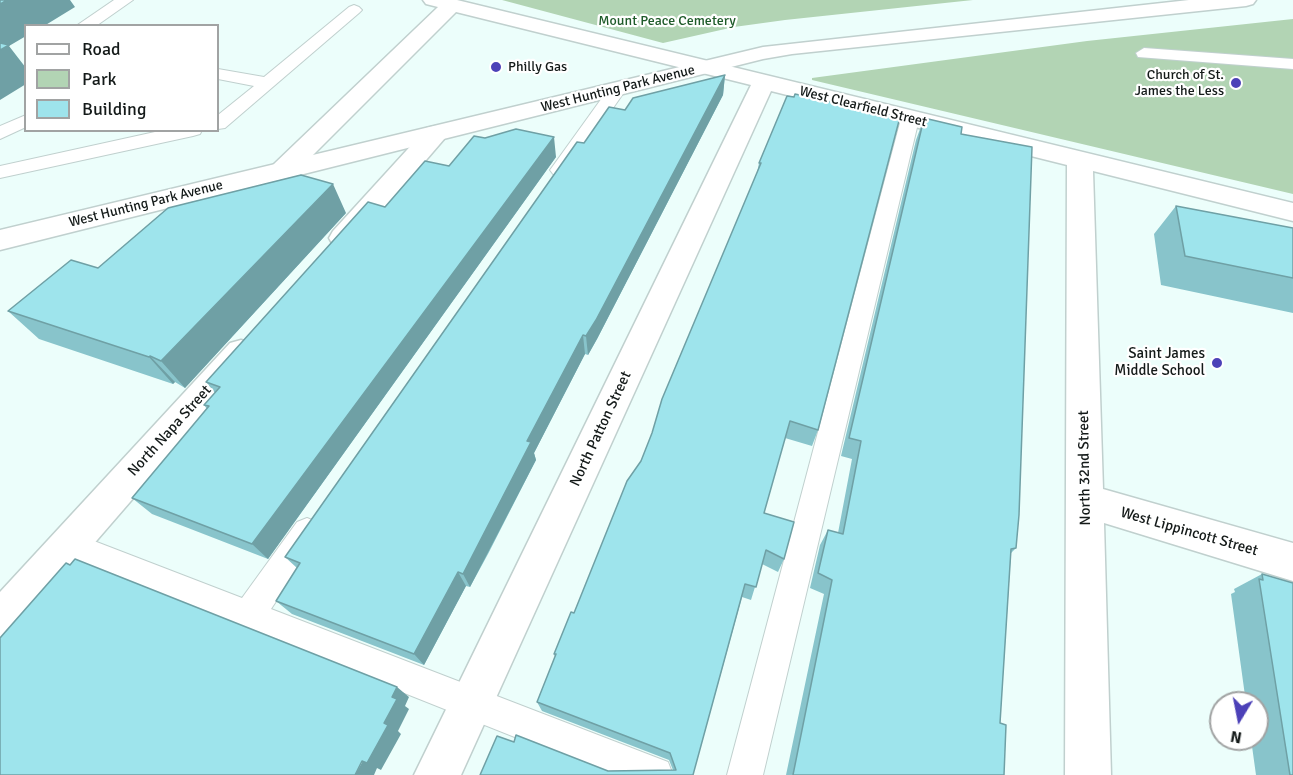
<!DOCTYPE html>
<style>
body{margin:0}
#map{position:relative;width:1293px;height:775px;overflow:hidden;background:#ecfefb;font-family:Signika,sans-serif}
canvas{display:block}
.legend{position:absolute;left:24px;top:24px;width:195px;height:108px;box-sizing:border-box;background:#fff;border:2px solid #a1a3a3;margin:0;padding:8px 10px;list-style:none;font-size:18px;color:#141a19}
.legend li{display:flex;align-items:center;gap:12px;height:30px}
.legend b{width:30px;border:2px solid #a1a3a3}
.north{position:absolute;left:1209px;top:691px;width:60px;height:60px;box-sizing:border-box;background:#fff;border:2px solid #a1a3a3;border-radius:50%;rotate:190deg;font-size:16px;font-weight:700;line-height:24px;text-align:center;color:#141a19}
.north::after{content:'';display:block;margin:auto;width:21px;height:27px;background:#4c41b8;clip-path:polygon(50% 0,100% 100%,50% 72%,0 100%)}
</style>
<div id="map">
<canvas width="1293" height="775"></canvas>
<ul class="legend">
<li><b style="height:8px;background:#fff"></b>Road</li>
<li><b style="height:16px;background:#b2d4b4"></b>Park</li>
<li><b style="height:16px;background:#9ee4ec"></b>Building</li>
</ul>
<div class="north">N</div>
</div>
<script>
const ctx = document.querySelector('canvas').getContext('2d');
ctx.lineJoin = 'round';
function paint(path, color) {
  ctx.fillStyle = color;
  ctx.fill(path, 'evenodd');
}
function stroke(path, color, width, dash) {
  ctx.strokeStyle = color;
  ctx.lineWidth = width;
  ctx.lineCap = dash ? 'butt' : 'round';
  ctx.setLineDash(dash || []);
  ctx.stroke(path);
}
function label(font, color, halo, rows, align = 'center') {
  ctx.font = font + ' Signika,sans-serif';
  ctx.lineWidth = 4.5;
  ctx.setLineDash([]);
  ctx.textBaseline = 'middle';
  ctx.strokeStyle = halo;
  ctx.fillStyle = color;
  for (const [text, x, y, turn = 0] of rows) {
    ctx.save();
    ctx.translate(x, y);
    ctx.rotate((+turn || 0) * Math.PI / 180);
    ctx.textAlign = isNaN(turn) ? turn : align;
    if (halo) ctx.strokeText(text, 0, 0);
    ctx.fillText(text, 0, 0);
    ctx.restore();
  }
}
paint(new Path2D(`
 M502,0h471l-188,20 -51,7 -71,16z
 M1293,19v175l-481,-114v-2l275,-37z`), '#b2d4b4');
const service = new Path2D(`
 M114,0h19l-37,26h-20z
 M354,5l5,2 3,3 -3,3 -134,115 -7,1v-14l36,-29 -36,-7v-10l46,8 85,-70z
 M1144,48l149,11v10l-155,-12 -2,-4z
 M618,83l6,1 3,4 -60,86 -7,2 -7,-2 -3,-4 3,-4 59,-82z
 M910,113l7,2 2,4 -156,656h-36l174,-656 2,-4z
 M26,115v12l-26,12v-13z
 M164,130h38l-2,4 -7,2 -193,42v-12z
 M307,518l10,4 5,10 -51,77 384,148 13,5 5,13h-63l-552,-220 -5,-10 5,-10 10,-4 174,67 55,-76z`);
const minor = new Path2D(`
 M423,0h34l836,203v18l-200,-50 10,318 190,54v38l-189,-58 7,252h-46l2,-610 -296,-74 -310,684h-47l337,-690 -295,-73 -164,164 -9,2 -9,-2 -4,-6 4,-6 164,-157 -12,-3z
 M436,126l9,2 3,5 -3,5 -92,107 -10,3 -10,-3 -4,-7 4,-7 94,-103z
 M241,340l11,3 5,9 -5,9 -238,275 -14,7v-51l230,-249z`);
const primary = new Path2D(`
 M1189,0h67l-3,4 -7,2 -454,48 -29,5 -763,191v-20l763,-183z`);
stroke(service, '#c0d0ce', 2);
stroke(minor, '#c0d0ce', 3);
stroke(primary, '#c0d0ce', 3);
paint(service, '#fff');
paint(minor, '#fff');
paint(primary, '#fff');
paint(new Path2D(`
 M725,75l-2,20 -126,244 -9,16 -3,-1 -51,99 2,7 -48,94 -18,33 -4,-1 -42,79 -132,-51 -16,-13 21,-33 -12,-11 299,-414 41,-33z
 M787,96l31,334 -6,16 -27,-8 -21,75 20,46 -6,13 -16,-8 -11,36 -9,-3 -49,178h-213l34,-33 94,29 65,-1 -4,-10 -127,-49 -5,-9 18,-45 -1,-3 20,-41 67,-152 116,-288 2,-10z
 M924,118l37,16 55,414 -5,5 -11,170 4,52h-218l38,-181 -14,-6 10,-43 8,-15 10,3 14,-74 -11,-3 75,-316z
 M556,157l-288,402 -116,-45 -20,-16 75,-89 -3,-4 11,-12 -9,-11 179,-175 64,-41z
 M1176,206l117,22v85l-132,-28 -7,-51z
 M346,213l-161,175 -10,-6 -2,2 -134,-45 -31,-28z
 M1262,574l31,201h-37l-5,-36h6v-36h-11l-15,-109 4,-2 -1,-3z`), '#88c4cb');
paint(new Path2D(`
 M7,0h63l5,7 -31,19h-18v10l-17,10 17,22v16l-26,16v-96z
 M725,75l-2,20 -126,244 -9,16 -2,-19z
 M554,137l2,20 -288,402 -16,-15z
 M333,184l13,29 -161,175 -24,-27z
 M583,335l2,19 -51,99 2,7 -66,127 -7,-13 64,-133z
 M150,356l25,26 -2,2 -24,-27z
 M458,572l8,14 -42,79 -10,-11z
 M397,687l12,10 -4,9 4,3 -11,22 3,3 -20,36 -4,-2 -3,7h-19l29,-52 8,-26z`), '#6fa0a5');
const building = new Path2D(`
 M0,0h7l-7,4z
 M0,43l9,2 -9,5z
 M725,75l-129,245 -10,16 -3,-1 -56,106 4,1 -50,97 -18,35 -5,-2 -44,82 -138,-53 24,-38 -15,-6 292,-415 7,1 25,-36 16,3 8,-12z
 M795,94l105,23 -82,313 -28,-9 -26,92 30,9 -10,37 -18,-9 -10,37 -11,-3 -52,191h-213l17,-39 17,6 2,-7 92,36 68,-1 -6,-17 -133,-51 19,-48h-2l17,-42 3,1 53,-132 14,-20 11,-28 10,-34 99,-236h-2l28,-67 7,1z
 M924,118l38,9 -1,7 71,13 -13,368 -3,33 -5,1 -11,174 6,2 -2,50h-211l39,-195 -14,-7 10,-43 15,4 18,-93 -12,-3z
 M516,129l38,8 -302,407 -120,-46 77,-92 -5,-1 16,-18 -14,-5 162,-180 17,5 40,-46 24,5 25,-30 11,2z
 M301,175l32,9 -172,177 -11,-5 -1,1 -141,-46 63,-51 27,8 70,-60z
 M1176,206l117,22v50l-108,-22z
 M75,559l322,128 -5,10 5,2 -13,24 4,2 -21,38 -5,-2 -7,14h-355v-137l66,-75 4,2z
 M1262,574l31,9v192h-3l-31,-196 4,1z`);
paint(building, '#9ee4ec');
stroke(building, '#6fa0a5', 1.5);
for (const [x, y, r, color] of [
 [496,67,6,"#4c41b8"],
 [1236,83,6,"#4c41b8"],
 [1217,363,6,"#4c41b8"]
]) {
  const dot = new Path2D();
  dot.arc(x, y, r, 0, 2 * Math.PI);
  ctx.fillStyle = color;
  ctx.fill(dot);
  stroke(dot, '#fff', 2);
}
label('14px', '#1f5b2a', '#fff', [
 ["Mount Peace Cemetery",667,21]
]);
label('14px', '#141a19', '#fff', [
 ["Philly Gas",508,67],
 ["Church of St.",1224,75,"right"],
 ["James the Less",1224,91,"right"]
], 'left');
label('14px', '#141a19', '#fff', [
 ["West Hunting Park Avenue",618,89,-14],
 ["West Clearfield Street",863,107,14],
 ["West Hunting Park Avenue",146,204,-14]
]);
label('15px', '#141a19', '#fff', [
 ["Saint James",1205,354],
 ["Middle School",1205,371]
], 'right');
label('15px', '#141a19', '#fff', [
 ["North Patton Street",601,429,-65],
 ["North Napa Street",170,431,-48],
 ["North 32nd Street",1085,468,-91],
 ["West Lippincott Street",1189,532,16]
]);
</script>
